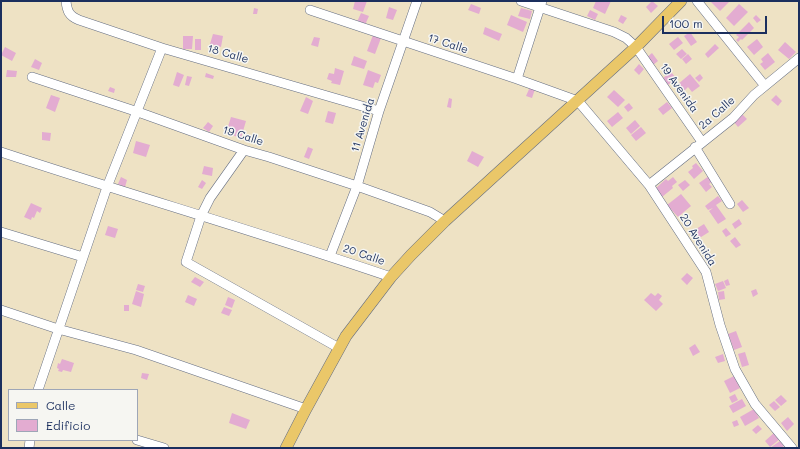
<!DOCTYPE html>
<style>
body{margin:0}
#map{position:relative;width:800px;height:449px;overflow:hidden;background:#eee2c4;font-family:Mali,sans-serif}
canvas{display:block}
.frame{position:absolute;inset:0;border:2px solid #1b2f5e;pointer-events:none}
.legend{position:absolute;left:8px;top:389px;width:130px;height:52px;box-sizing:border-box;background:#f6f6f2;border:1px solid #9ea6b7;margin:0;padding:5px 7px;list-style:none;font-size:12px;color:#1b2f5e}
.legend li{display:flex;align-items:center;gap:8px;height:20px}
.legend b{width:20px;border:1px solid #9ea6b7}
.scale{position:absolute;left:662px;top:16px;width:105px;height:18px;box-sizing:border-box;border:2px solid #1b2f5e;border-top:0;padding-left:5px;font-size:12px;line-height:14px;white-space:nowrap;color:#1b2f5e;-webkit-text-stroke:3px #f6f6f2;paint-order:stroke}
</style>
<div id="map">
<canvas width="800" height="449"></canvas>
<div class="frame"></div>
<ul class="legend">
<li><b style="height:5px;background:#eac769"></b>Calle</li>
<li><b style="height:11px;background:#e3acd1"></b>Edificio</li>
</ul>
<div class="scale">100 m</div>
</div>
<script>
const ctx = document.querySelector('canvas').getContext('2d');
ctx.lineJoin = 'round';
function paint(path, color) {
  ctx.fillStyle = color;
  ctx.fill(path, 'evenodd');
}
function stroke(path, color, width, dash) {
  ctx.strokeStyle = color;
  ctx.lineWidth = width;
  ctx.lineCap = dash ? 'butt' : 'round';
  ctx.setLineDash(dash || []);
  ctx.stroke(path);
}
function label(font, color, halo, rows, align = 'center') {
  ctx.font = font + ' Mali,sans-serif';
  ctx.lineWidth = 3;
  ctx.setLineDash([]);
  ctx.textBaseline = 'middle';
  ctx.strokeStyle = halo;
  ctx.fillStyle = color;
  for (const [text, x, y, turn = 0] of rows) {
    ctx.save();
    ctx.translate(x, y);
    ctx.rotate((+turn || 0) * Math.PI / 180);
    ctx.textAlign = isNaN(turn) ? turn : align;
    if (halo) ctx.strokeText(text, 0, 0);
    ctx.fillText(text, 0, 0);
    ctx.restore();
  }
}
paint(new Path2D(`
 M355,1h12l-4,11 -10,-3z
 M596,1h15l-6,13 -12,-6z
 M652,1l6,5 -7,7 -5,-6z
 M712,1h15l2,1 -9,9 -9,-9z
 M471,4l10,4 -2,6 -11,-4z
 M739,4l9,8 -14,14 -8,-8z
 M389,7l8,3 -4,10 -7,-2z
 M254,8l4,1 -1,5h-4z
 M521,8l11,3 -2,8 -12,-3z
 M590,10l8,4 -3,6 -8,-4z
 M361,13l8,3 -4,9 -8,-3z
 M511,15l16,7 -4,10 -16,-7z
 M621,15l6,3 -4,6 -5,-3z
 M756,15l5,5 -4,3 -4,-5z
 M749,22l5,6 -12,12 -1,-1 -3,3 -2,-2 3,-3 -3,-2z
 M485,27l17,7 -3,7 -16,-7z
 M690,32l7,10 -6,4 -7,-10z
 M213,34l10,2 -2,11 -11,-3z
 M373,35l8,3 -6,16 -8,-3z
 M183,36h10l-1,13h-9z
 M314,37l6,1 -2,9 -7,-2z
 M678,37l5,6 -9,7 -5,-6z
 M195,39h6v11h-6z
 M757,39l6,8 -9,8 -7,-8z
 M785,42l11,10 -7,7 -11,-9z
 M715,44l4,4 -11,10 -3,-4z
 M5,47l11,6 -4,8 -11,-6z
 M682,49l5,5 -6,5 -5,-5z
 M652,53l6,8 -5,4 -7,-7z
 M768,53l7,9 -10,8 -5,-6 3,-2 -2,-3z
 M688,54l4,5 -6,5 -4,-5z
 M354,56l13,5 -3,8 -13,-4z
 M35,59l7,4 -3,7 -8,-3z
 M639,64l5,5 -5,6 -5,-5z
 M335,68l9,3 -4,14 -9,-2 1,-2 -5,-2 2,-6 5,1z
 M7,70l10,1 -1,6h-10z
 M368,70l13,5 -3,8 -3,-1 -2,6 -10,-3z
 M177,72l7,3 -5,12 -6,-2z
 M671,72l5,6 -8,7 -5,-7z
 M206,73l8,3 -1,3 -8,-2z
 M690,74l10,12 -8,6 -4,-5 -5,5 -6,-7z
 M700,74l3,4 -4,4 -4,-4z
 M187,76l5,1 -3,9 -4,-1z
 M110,87l5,2 -1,4 -6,-2z
 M530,87l5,2 -3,9 -6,-2z
 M614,90l11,10 -7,7 -11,-10z
 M51,95l9,3 -5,14 -9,-4z
 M776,95l6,6 -4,5 -7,-6z
 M306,97l7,4 -5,13 -8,-3z
 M449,98l3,1 -1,9 -4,-1z
 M667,102l5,6 -9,7 -5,-6z
 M629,103l4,5 -5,4 -4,-5z
 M328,111l8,2 -3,11 -8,-2z
 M618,112l5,6 -11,9 -5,-6z
 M742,114l5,5 -9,8 -4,-5z
 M231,117l15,4 -5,17 -15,-5z
 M635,120l5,6 -9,8 -5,-6z
 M208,122l5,4 -4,6 -6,-4z
 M641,127l5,6 -10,8 -5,-6z
 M42,132l9,1 -1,8 -8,-1z
 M136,141l14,4 -4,12 -13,-4z
 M308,147l5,2 -4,10 -5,-2z
 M472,151l12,6 -6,10 -11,-6z
 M696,163l7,8 -9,8 -6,-7 5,-4 -1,-2z
 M204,166l9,2 -1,8 -10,-2z
 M709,176l4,5 -4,3 3,3 -6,5 -7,-9z
 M121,177l6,3 -2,7 -7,-3z
 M673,177l4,5 -5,4 1,2 -11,9 -7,-8 11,-10 2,2z
 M202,180l4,3 -4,6 -4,-2z
 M685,180l5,5 -7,6 -5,-6z
 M681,194l10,12 -13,11 -11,-12z
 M718,196l4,5 -6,4 10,14 -8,5 -9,-13 4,-3 -5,2 -3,-4z
 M742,200l7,8 -6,4 -6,-8z
 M31,203l11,5 -2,5 -3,-2 -3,7 -2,-1 -1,3 -7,-3z
 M739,219l3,5 -7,5 -3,-5z
 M704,224l5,8 -11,7 -5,-8z
 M108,226l10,3 -3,9 -10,-3z
 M726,228l5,6 -5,3 -4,-6z
 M735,237l6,8 -5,3 -6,-7z
 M687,273l6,5 -6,7 -6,-6z
 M195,277l9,5 -4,5 -9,-5z
 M728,279l2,6 -4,1 -2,-5z
 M723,281l3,7 -8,3 -3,-7z
 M138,284l7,2 -2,6 -7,-2z
 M756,289l2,5 -5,3 -2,-6z
 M136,291l8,3 -3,13 -9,-3z
 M724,291l1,8 -6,1 -1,-8z
 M651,293l4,3 3,-3 4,3 -3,4 4,4 -7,7 -12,-11z
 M188,295l9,4 -3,7 -9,-4z
 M228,297l7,3 -3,8 -7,-3z
 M124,305h5v6h-5z
 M224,307l8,3 -3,6 -8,-3z
 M736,331l6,16 -8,3 -6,-16z
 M695,344l5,8 -7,4 -4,-8z
 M745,352l4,13 -7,2 -4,-13z
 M723,354l2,7 -7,2 -3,-6z
 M62,359l12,4 -3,9 -8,-2 -1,2 -4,-1 1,-2 -2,-1 1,-5 2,1z
 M142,373l7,1 -2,6 -6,-2z
 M734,376l6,12 -10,5 -6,-12z
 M735,394l3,6 -6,3 -3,-6z
 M781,395l6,6 -6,5 -6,-6z
 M742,399l4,7 -13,7 -4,-7z
 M774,401l6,6 -5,4 -6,-6z
 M754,409l5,9 -14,8 -5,-9z
 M232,413l18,7 -4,9 -17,-6z
 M788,417l6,7 -7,7 -6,-8z
 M737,420l2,5 -5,2 -2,-5z
 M758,425l4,4 -6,5 -4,-4z
 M775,432l5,7 -10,8 -5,-6z
 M780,441l4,5 -3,2h-11z`), '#e3acd1');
const minor = new Path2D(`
 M66,1c1,10 3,15 13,19l83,28 217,63
 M521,1l93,31 12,6 10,9 66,95
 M697,1l68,85
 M310,10l207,69 61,22 71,84 57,87 14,53 15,44 20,35 37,44
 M32,77l106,35 106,38 25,7 88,29 73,26 15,9
 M517,79l25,-78
 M695,147l35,57
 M244,150l-34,48 -9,18 -15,46 153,86
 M1,152c130,43 261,81 390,125
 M649,185l84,-67 21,-23 45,-37
 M1,232l82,25
 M330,256l27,-70 22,-75 38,-110
 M1,310l57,19 78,21 170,59
 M38,390l69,-203 55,-139
 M137,440l27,8
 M29,448l1,-8`);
const major = new Path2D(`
 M286,448l20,-39 40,-73 45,-59 20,-22 34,-34 191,-174 45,-46`);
stroke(minor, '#656e82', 10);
stroke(major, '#656e82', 12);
stroke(minor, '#fff', 9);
stroke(major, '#eac769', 11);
label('11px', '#1b2f5e', '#f6f6f2', [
 ["17 Calle",448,44,18],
 ["18 Calle",228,54,16],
 ["19 Avenida",679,88,55],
 ["2a Calle",717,113,-41],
 ["11 Avenida",363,125,-73],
 ["19 Calle",243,136,18],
 ["20 Avenida",698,240,58],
 ["20 Calle",364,255,19]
]);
</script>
